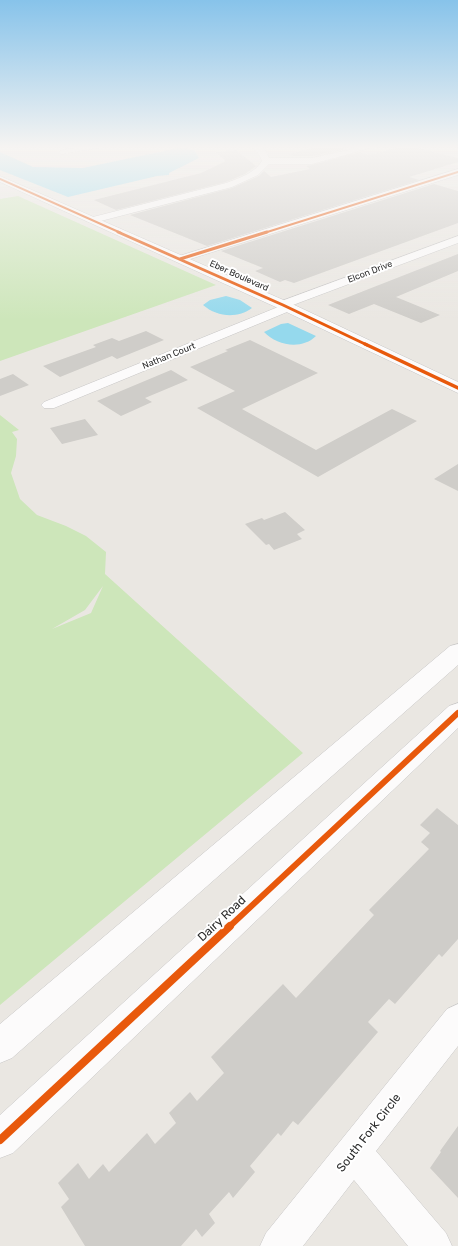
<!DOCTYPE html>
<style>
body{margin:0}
canvas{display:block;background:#eae7e2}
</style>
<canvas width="458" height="1246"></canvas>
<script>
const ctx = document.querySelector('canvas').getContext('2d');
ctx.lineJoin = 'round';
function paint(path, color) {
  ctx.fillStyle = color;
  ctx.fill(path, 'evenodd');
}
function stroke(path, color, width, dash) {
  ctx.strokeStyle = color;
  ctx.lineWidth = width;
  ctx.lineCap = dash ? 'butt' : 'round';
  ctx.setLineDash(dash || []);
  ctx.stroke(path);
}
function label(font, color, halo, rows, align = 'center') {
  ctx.font = font + ' Rubik,sans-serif';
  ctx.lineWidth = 4;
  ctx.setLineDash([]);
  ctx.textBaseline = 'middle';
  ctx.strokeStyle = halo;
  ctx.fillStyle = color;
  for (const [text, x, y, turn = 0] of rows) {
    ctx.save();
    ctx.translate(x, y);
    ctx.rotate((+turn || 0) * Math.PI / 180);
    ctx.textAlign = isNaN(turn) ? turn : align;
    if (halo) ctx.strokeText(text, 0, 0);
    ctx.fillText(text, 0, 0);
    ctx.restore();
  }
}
paint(new Path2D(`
 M18,196l198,89 -216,76v-162z
 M0,415l19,15 -7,2 5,7 -1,17 -5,17 9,26 17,16 29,11 20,10 20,16 -1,22 198,179 -303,252zM103,586l-12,27 -39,16 33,-19z`), '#cde6ba');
paint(new Path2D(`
 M183,147l12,4 4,7 -30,15v2l-12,1 -89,21 -68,-27v-18l33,15 50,1z
 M226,296l14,4 12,8c-15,11 -35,9 -49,-3l7,-5z
 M288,323l28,13c-14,14 -39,10 -52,-4l17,-8z`), '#95d9ed');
paint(new Path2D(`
 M319,146h17l11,3 -35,7h-19l-4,-2z
 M403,146h7l48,12v4l-49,15 10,3 -212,66 -77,-31 102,-27 27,-12 5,-5 7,6 39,-8 -4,-3 6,-1 48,-13 10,3z
 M236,150l20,16 -11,8 -19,8 -110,28 -22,-10 107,-27 25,-12 -11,-9z
 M434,184l24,7v32l-164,60 -9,-3 -5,2 -25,-11 8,-3 -42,-17z
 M458,254v17l-62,26 44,18 -19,8 -47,-19 -25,10 -21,-9z
 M146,331l18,9 -47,19 -5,-3 -52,21 -17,-11 53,-19 -3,-2 19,-7 7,3z
 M250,340l68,33 -76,36 74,41 76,-41 25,12 -99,56 -121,-69 38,-17 -45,-24 38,-16 -3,-1z
 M171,370l17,10 -43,18 7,4 -31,14 -24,-15z
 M13,374l16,11 -29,11v-17z
 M85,419l13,16 -36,9 -12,-16z
 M458,464v27l-24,-12z
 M285,512l20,18 -8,4 5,5 -28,11 -5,-6 -3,1 -21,-21 17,-6 2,2z
 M437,808l21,17v114l-16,18 -3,-3 -44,50 -6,-5 -21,23 10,10 -80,93 -5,-4 -12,15 -3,-3 -28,33 5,6 -22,26 -4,-6 -20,22 6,9 -13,14 -6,-8 -15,17h-96l-24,-39 8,-8 -11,-16 20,-20 11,16 14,-15 6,8 38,-39 8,11 21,-21 -7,-10 21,-21 7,9 27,-28 -13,-16 72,-73 13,14 78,-83 -5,-5 60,-61 -8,-7 9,-9 -10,-8z
 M458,1126v72l-28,-30 11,-16 -1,-1z`), '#cfcdc9');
const street = new Path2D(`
 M85,146h17l-4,2 -36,6 -4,-2 4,-2z
 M251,146h8l7,5 3,7h43l53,-12h13l-66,18h-43l-11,11 -26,12 -139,36 -5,-3 1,-2 137,-35c13,-5 28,-9 36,-22l-3,-7z
 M458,169v6l-274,86 -4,1 -6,-3 2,-2z
 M458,236v7l-165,62 -1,5 -238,98h-10l-3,-3 3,-3 234,-95 1,-5z
 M458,1004v42l-82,105 70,82 6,13h-44l-54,-66 -51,66h-43l6,-13 181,-224z`);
const secondary = new Path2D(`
 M0,176l288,126 170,80v11l-180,-85 -278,-126z
 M458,644v21l-446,393 -12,5v-39l450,-378z
 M458,703v25l-445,425 -13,5v-43l449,-409z`);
stroke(street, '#c6c5c5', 1);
stroke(secondary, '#c6c5c5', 1);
paint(street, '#fcfbfb');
paint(secondary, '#fcfbfb');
stroke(new Path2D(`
 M0,179l121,54
 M264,233l194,-61`), '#e8590c', 2);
stroke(new Path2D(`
 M118,232l165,73 84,40
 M180,259l87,-27`), '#e8590c', 3);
stroke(new Path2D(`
 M365,344l93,44`), '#e8590c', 3.5);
stroke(new Path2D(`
 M229,927l229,-214`), '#e8590c', 6);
stroke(new Path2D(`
 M0,1140l230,-214`), '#e8590c', 8);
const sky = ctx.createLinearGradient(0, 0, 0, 320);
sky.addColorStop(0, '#87c3ea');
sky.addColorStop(0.46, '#f6f4f2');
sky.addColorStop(1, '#f6f4f200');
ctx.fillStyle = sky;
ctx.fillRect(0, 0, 458, 320);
label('9px', '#2c2c2c', '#fff', [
 ["Elcon Drive",370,272,-21],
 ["Eber Boulevard",239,276,24],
 ["Nathan Court",169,356,-22]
]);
label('12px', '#2c2c2c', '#fff', [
 ["Dairy Road",222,919,-43],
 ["South Fork Circle",369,1133,-52]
]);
</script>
